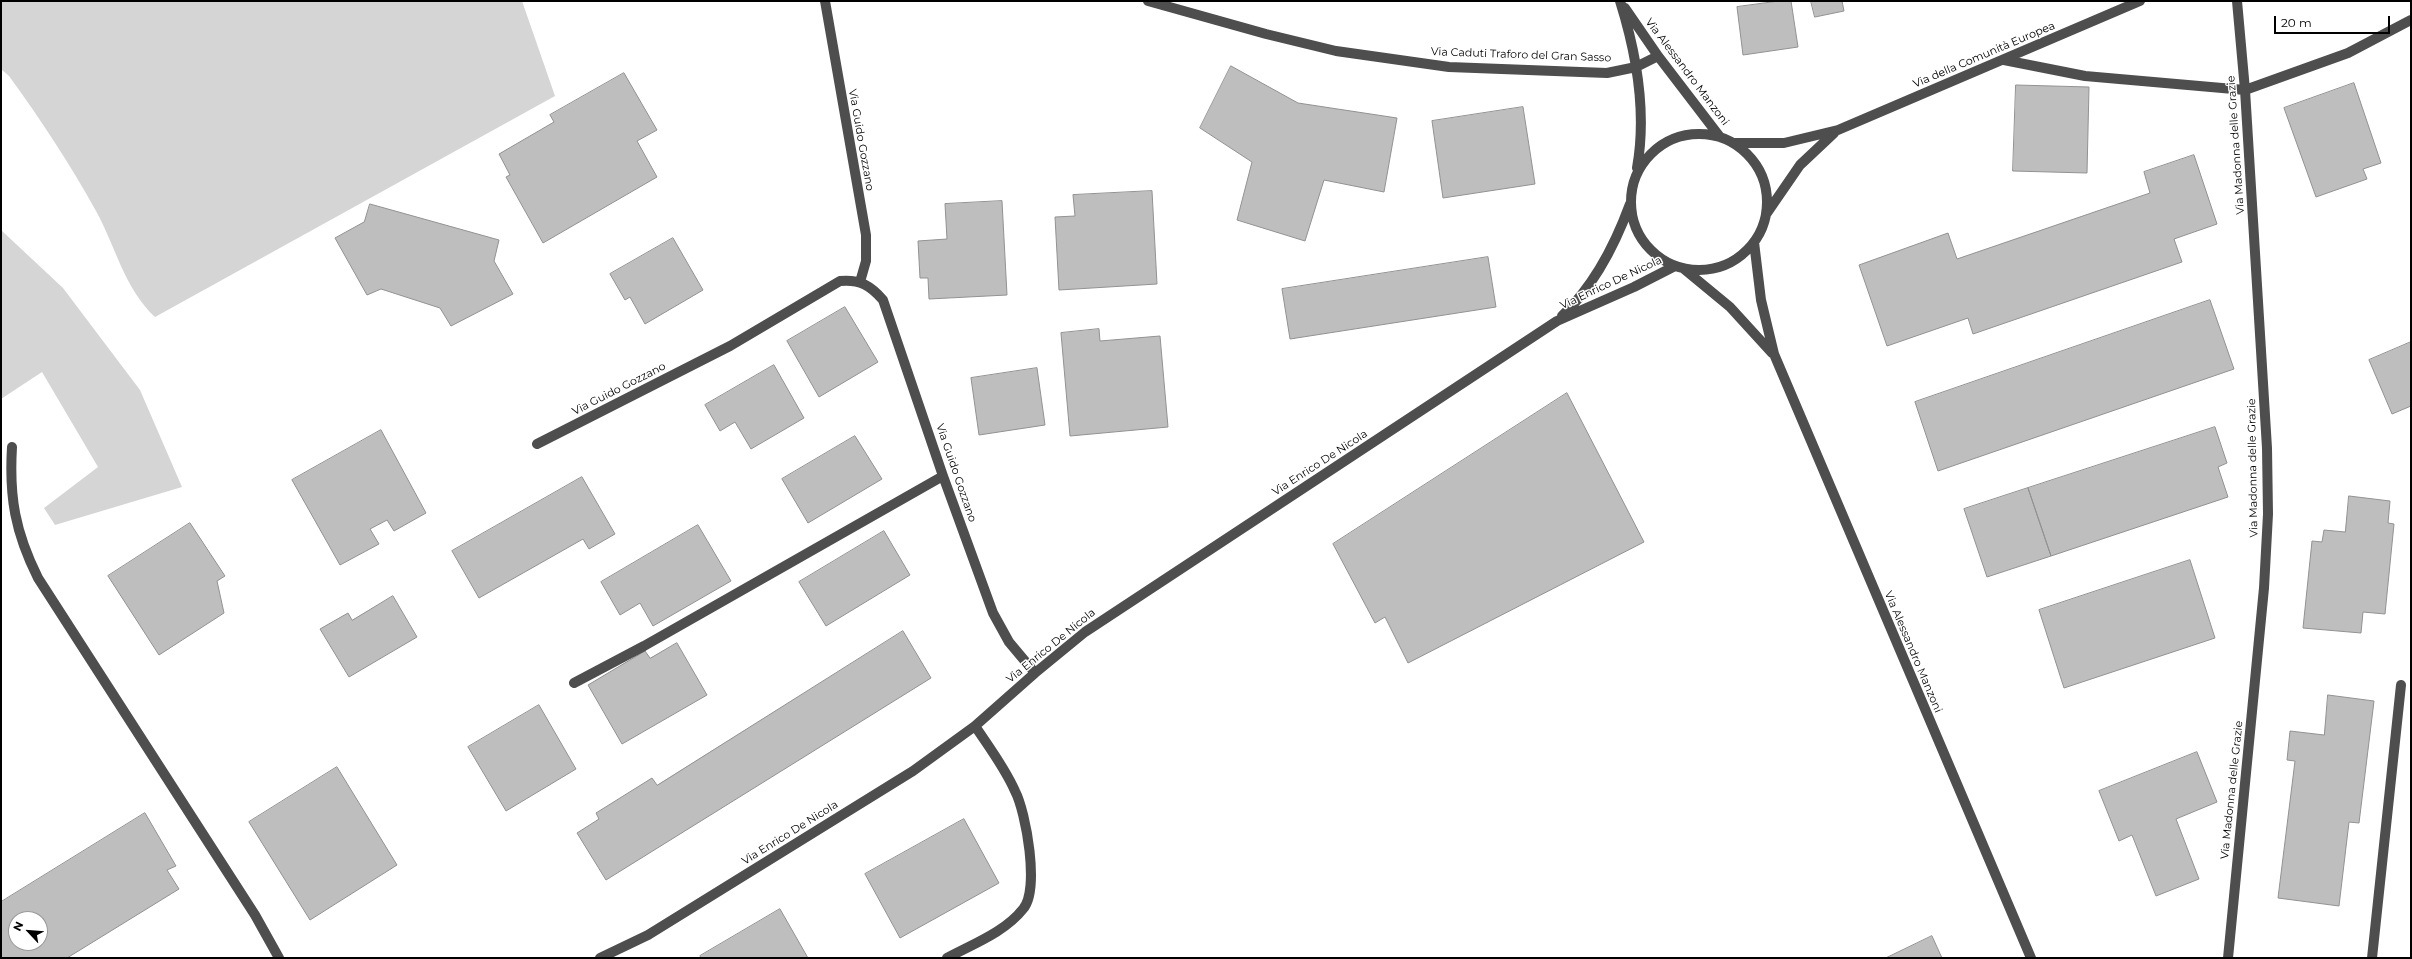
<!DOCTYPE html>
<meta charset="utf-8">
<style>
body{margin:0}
#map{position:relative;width:2412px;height:959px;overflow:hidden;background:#fff;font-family:Montserrat,sans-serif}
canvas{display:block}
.frame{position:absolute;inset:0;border:2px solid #000;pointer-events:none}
.north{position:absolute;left:8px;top:911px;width:40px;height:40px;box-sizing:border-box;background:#fff;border:1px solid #999;border-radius:50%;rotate:296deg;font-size:11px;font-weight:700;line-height:16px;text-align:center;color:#000}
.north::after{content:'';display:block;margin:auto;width:14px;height:18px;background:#000;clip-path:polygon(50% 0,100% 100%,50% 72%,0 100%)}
.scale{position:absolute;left:2274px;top:16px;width:116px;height:18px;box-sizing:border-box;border:2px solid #000;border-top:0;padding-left:5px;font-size:12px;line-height:14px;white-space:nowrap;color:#000;-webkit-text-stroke:3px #fff;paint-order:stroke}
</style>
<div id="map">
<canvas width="2412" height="959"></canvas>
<div class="frame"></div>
<div class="north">N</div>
<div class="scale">20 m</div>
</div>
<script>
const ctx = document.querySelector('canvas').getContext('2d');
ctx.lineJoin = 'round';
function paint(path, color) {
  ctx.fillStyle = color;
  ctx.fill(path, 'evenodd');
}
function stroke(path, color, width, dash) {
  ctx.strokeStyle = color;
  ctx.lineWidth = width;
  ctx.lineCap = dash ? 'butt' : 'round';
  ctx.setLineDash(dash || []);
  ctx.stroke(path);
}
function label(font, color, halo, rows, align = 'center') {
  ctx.font = font + ' Montserrat,sans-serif';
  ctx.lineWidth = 3;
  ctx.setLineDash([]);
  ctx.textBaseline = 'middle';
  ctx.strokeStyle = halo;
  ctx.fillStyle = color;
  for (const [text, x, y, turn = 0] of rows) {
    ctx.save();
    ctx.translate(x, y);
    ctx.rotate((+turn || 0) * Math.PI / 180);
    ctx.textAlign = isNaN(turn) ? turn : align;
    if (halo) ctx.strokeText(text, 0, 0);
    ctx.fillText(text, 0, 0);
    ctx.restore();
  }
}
paint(new Path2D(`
 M1,1h521l33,95 -400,221c-31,-29 -39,-70 -59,-106 -26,-47 -55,-91 -87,-135l-8,-7z
 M1,230l62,58 77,102 42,97 -127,38 -11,-17 54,-41 -56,-95 -41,27z`), '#d5d5d5');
const building = new Path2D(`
 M1779,1h12l7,46 -55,8 -6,-48z
 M1811,1h31l2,10 -29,6z
 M1231,66l67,37 99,15 -13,74 -60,-12 -19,61 -68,-21 15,-58 -52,-34z
 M624,73l33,57 -20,11 20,36 -114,66 -37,-66 4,-2 -11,-21 55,-32 -4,-7z
 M2354,83l27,80 -18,6 4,10 -51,18 -32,-89z
 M2016,85l73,2 -2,86 -74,-2z
 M1523,107l12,77 -92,14 -11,-77z
 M2194,155l23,69 -43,15 8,23 -209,72 -5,-16 -81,28 -28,-81 89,-32 9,26 193,-66 -6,-21z
 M1152,191l5,93 -98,6 -4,-73 20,-1 -2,-21z
 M1002,201l5,94 -78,4 -1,-21h-8l-2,-37 29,-2 -2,-35z
 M370,204l129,36 -5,21 19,33 -62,32 -11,-18 -59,-19 -14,6 -32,-57 29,-16z
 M673,238l30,52 -58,34 -15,-27 -5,3 -15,-26z
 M1488,257l8,50 -206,32 -8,-50z
 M2210,300l24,69 -296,102 -23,-69z
 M845,307l33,55 -59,35 -32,-56z
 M1099,329l1,12 60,-5 8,91 -98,9 -9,-103z
 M2411,342v64l-19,8 -23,-54z
 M774,365l30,53 -53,31 -16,-27 -15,9 -15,-26z
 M1037,368l8,57 -66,10 -8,-57z
 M1567,393l77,149 -236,121 -23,-46 -10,6 -42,-79z
 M2215,427l12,36 -9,4 10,30 -177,59 -23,-68z
 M381,430l45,83 -32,18 -7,-11 -17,9 9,15 -39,21 -48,-85z
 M855,436l27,43 -74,44 -26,-44z
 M582,477l33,57 -26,15 -6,-10 -104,59 -27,-47z
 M2028,488l23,68 -64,21 -23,-68z
 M2349,496l41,5 -2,22 6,1 -9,90 -22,-2 -2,21 -58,-5 9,-87 10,1 2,-12 21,2z
 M190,523l35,53 -8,5 7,32 -65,42 -51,-79z
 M698,525l33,56 -78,45 -13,-23 -20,12 -19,-33z
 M884,531l26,44 -84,51 -27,-44z
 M2190,560l25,78 -151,50 -25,-78z
 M393,596l24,41 -68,40 -29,-48 28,-16 4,7z
 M903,631l28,47 -325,202 -29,-47 22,-14 -3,-6 56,-35 5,7z
 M677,643l30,52 -85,49 -34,-59 57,-34 5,7z
 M2328,695l46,6 -15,122 -10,-1 -10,84 -61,-8 17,-137 -8,-1 3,-29 34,4z
 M539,705l37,64 -70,42 -38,-64z
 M2197,752l20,50 -41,17 23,60 -43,17 -24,-61 -13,6 -20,-50z
 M337,767l60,98 -87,55 -61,-98z
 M145,813l31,53 -9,4 12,19 -112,69h-66v-56zM16,919h24v24h-24z
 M964,819l35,64 -99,55 -35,-64z
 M780,909l28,49h-107l-1,-2z
 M1932,936l10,22h-56z`);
paint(building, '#bebebe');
stroke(building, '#929292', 1);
stroke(new Path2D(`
 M825,1l41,234v26l-6,21
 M1148,1l118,33 70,17 113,16 158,6 29,-6 22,-11
 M1620,1c17,54 27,111 17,167
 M1625,8l33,48 62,81
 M2004,60l81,16 160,14 103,-37 63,-33
 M1631 202a68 68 0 1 1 136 0a68 68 0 1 1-136 0Z
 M1734,143h50l54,-13 302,-129
 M1767,213l33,-48 34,-32
 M1754,242l7,58 13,54 257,604
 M1684,269l46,38 42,46
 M1562,316c32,-30 53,-71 68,-112
 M537,444l193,-98 110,-65c20,-2 31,5 43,19l60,176 50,137 16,29 26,31
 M12,447c-3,50 3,85 26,131l217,337 24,43
 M574,683l70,-37 299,-170
 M600,958l48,-23 265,-164 62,-45 60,-53 50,-41 472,-311 77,-34 41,-21
 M947,958c26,-14 58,-26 76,-49 17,-19 3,-97 -8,-118 -10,-23 -26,-44 -40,-65
 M2228,958l36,-370 4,-74 -1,-66 -22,-358 -8,-89
 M2372,958l29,-273`), '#4e4e4e', 10);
label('11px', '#000', '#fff', [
 ["Via Caduti Traforo del Gran Sasso",1521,55,2],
 ["Via della Comunità Europea",1984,55,-23],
 ["Via Alessandro Manzoni",1687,72,53],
 ["Via Guido Gozzano",861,140,80],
 ["Via Madonna delle Grazie",2236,145,-94],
 ["Via Enrico De Nicola",1611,283,-25],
 ["Via Guido Gozzano",619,389,-27],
 ["Via Enrico De Nicola",1320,463,-33],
 ["Via Madonna delle Grazie",2253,468,-91],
 ["Via Guido Gozzano",956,473,71],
 ["Via Enrico De Nicola",1051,646,-39],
 ["Via Alessandro Manzoni",1913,652,67],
 ["Via Madonna delle Grazie",2232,790,-84],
 ["Via Enrico De Nicola",790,833,-32]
]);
</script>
